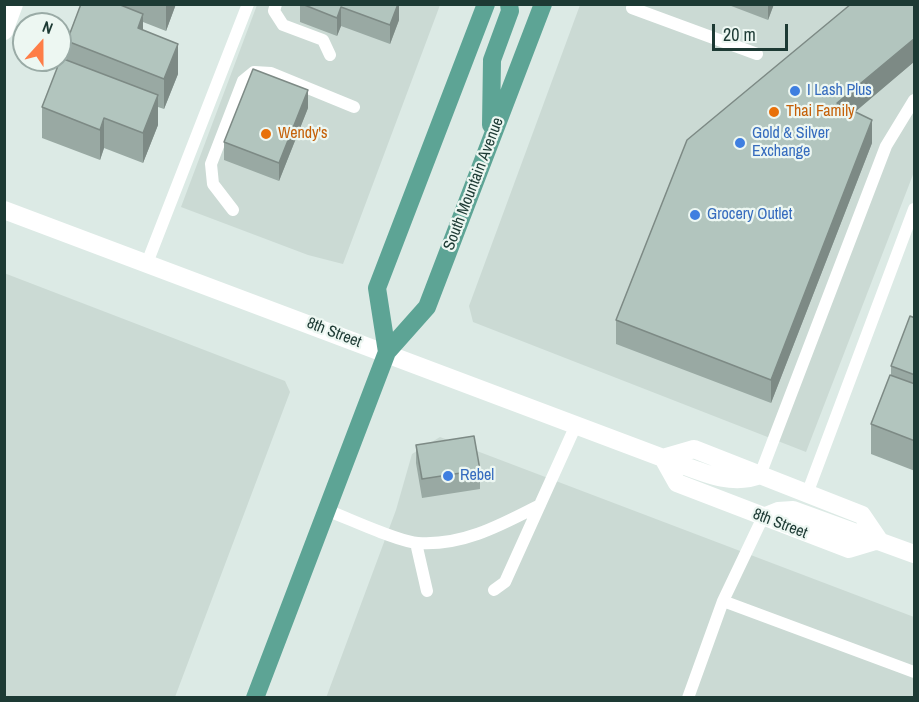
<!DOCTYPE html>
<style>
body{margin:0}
#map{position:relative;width:919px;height:702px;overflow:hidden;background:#dceae5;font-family:"Archivo Narrow",sans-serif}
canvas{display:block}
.frame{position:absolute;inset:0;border:6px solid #1d3a34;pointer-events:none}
.north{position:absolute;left:12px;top:12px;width:60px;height:60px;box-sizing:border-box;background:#edf7f2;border:2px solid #9aaba6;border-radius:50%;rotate:21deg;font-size:16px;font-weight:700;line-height:24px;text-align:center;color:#1d3a34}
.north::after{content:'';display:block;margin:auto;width:21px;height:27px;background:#fe7d47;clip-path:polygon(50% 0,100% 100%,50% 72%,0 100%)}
.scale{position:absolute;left:712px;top:24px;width:76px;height:27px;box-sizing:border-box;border:3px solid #1d3a34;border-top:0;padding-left:8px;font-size:18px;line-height:21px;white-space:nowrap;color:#1d3a34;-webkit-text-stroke:4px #edf7f2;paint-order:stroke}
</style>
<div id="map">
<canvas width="919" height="702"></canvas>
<div class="frame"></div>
<div class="north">N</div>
<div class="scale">20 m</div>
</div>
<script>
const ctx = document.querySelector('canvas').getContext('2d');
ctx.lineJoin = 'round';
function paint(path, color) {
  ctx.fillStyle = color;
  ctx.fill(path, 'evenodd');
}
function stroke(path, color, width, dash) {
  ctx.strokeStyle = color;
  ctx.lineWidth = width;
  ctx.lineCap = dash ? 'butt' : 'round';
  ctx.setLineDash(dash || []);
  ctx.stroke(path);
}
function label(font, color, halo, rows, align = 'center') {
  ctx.font = font + ' "Archivo Narrow",sans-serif';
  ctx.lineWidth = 4.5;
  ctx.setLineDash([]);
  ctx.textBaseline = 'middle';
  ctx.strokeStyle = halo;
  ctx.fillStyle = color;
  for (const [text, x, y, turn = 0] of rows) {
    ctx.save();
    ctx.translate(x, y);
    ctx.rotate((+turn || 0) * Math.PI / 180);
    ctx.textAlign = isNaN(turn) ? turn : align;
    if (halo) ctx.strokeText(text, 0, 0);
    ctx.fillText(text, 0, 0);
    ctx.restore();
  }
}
paint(new Path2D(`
 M257,5h183l-97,259 -35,-9 -127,-48z
 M580,5h334v167l-108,280 -333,-130 -4,-16z
 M4,273l281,108 5,11 -115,305h-170z
 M440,437l474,180v80l-588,1 70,-188 16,-56z`), '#cbdad4');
stroke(new Path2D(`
 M276,4l-2,7 9,14 40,15 7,15
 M632,8l125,46
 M233,210l-20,-26 -2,-20 32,-83 11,-9 17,1 83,34
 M147,263l101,-259
 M760,475l126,-329 28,-46
 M807,494l107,-285
 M326,510c22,8 72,32 92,33 45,3 83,-18 122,-38
 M416,543l11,48
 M494,590l11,-8 71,-157
 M723,601l191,71
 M688,698l35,-97 40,-84`), '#fff', 12);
stroke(new Path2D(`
 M4,31l10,-27`), '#fff', 18);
stroke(new Path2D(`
 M4,210l659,248c31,10 65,30 97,17
 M663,458l14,25 172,66 30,-9
 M663,458l31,-9 168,66 17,25
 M763,517l15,-6 15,-1 121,44`), '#fff', 18);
stroke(new Path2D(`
 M491,125l1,-65 18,-49 -1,-7
 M387,352l-10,-64 109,-284
 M255,698l132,-346 40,-45 116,-303`), '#5da495', 18);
paint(new Path2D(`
 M81,4h95l-10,27 -23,-9v8l35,44 -14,35 -6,-2v18l-15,38 -39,-15 -4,12 -58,-22v-31l25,-47v-19z
 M299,4h100v16l-9,24 -49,-18 -4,10 -37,-14v-17z
 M726,4h48l-6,16z
 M915,4v57l-60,51 17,31 -101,260 -155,-59v-24z
 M308,108l-29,73 -55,-21v-18z
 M915,318v153l-44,-17v-30l20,-49v-9z
 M416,445l64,25v19l-58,9 -6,-35z`), '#99a9a3');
paint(new Path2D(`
 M166,4h10l-10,27z
 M398,4h1v16l-9,24v-19z
 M768,4h6l-6,16z
 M341,7v19l-4,10v-18z
 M143,14v30l-5,-16z
 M915,38v23l-78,66v-24z
 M178,44v30l-14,35v-30z
 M308,90v18l-29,73v-18z
 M158,95v30l-15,38v-30z
 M104,118v30l-4,12v-30z
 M872,120v23l-101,260v-23z`), '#7d8a85');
const building = new Path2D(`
 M81,4h37l25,10 -5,14 40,16 -14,35 -97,-38z
 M302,4h96l-8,21 -49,-18 -4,11z
 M851,4h64v34l-78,65 35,17 -101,260 -155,-60 71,-180z
 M61,58l97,37 -15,38 -39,-15 -4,12 -58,-23z
 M253,69l55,21 -29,73 -55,-21z
 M910,316l5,2v57l-24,-9z
 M890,375l25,9v57l-44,-17z
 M474,436l6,34 -58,9 -6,-34z`);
paint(building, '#b2c5be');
stroke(building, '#7d8a85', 1.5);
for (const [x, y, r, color] of [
 [795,91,6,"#3f7fe0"],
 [774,112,6,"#e8710a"],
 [266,134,6,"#e8710a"],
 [740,143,6,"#3f7fe0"],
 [695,215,6,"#3f7fe0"],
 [448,476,6,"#3f7fe0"]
]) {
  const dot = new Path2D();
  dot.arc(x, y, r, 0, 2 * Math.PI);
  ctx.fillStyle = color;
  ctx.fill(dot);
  stroke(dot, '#edf7f2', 2);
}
label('16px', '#366cbe', '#edf7f2', [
 ["I Lash Plus",807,91],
 ["Gold & Silver",752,134],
 ["Exchange",752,152],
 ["Grocery Outlet",707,215],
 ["Rebel",460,476]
], 'left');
label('16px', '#c56008', '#edf7f2', [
 ["Thai Family",786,112],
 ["Wendy's",278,134]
], 'left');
label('16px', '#1d3a34', '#edf7f2', [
 ["South Mountain Avenue",474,184,-69],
 ["8th Street",334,333,21],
 ["8th Street",780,524,21]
]);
</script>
